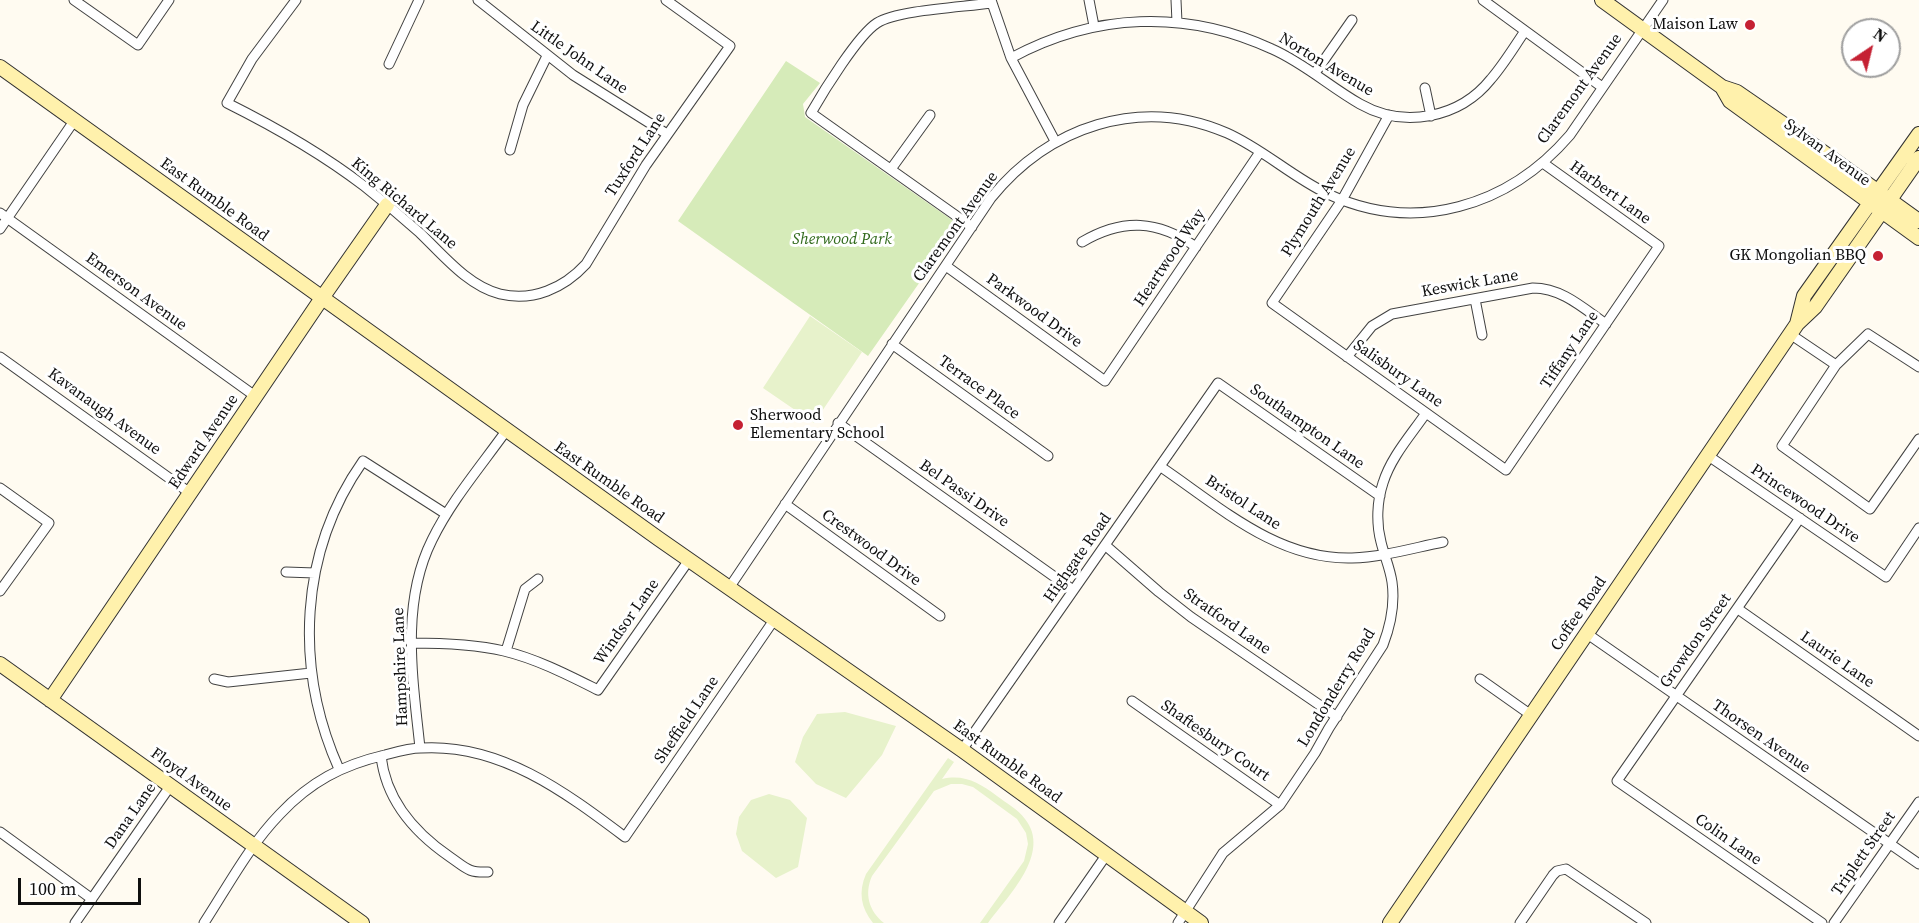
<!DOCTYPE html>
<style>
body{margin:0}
#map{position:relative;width:1919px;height:923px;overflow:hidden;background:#fffbf1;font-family:"Source Serif 4",serif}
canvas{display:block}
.north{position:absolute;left:1841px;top:18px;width:60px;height:60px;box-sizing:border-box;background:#fff;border:2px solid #9f9f9f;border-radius:50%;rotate:35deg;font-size:16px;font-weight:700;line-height:24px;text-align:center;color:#0f0f0f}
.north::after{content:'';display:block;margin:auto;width:21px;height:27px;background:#c52133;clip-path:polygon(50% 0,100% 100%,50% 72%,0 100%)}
.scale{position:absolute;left:18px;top:878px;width:123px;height:27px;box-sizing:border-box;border:3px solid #0f0f0f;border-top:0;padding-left:8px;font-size:18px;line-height:21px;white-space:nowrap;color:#0f0f0f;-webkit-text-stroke:4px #fff;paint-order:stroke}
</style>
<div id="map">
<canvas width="1919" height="923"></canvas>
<div class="north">N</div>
<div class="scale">100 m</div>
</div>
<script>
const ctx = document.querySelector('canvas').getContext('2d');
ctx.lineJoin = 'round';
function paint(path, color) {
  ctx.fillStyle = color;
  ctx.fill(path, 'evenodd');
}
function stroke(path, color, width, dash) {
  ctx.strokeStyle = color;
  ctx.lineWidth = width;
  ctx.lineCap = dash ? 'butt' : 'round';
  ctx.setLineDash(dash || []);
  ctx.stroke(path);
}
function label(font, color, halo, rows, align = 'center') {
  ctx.font = font + ' "Source Serif 4",serif';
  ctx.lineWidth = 6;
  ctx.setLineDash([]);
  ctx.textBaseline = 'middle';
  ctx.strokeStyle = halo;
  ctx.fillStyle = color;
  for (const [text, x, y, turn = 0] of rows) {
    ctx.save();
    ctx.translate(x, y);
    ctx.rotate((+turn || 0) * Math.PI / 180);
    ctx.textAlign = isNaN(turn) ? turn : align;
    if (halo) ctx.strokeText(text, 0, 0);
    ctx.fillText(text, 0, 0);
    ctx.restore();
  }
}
paint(new Path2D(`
 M786,61l34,22 -17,21 2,13 150,105 2,7 -89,127 -190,-135z`), '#d6ebb9');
paint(new Path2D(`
 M810,316l52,36 -48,71 -51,-35z
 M845,712l51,14 -14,29 -36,43 -30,-14 -21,-22 8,-25 14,-23z
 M948,758l6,4 -12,17c23,-5 37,4 55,17 9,7 21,13 28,23 27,34 -17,77 -37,104h-8l44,-62 4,-17 -2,-11 -9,-14 -44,-32 -11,-3h-11l-17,7 -62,85c-8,18 -3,35 12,47h-11c-12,-15 -15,-31 -7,-49z
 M769,794l21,6 17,18 -9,49 -22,11 -34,-27 -6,-17 3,-17 12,-17z`), '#e7f2cb');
const street = new Path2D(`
 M74,0l64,45 31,-45
 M296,0l-44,59 -25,44c48,24 94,50 137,83 19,15 38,31 56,47 23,22 48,53 80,61 33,8 64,-6 86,-30l60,-99 84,-119 -64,-46
 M478,0l95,75 94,59
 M991,0l20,58 44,83
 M1089,0l5,26
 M1176,0l1,22
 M1483,0l119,87
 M1011,58c83,-45 175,-49 261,-9 32,14 58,38 88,55 44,25 100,14 131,-25 13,-15 23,-32 34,-48
 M389,64l30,-64
 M1315,73l37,-53
 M1425,88l6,28
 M1389,115l-47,85 -70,103 234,167 153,-224 -116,-83
 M510,150l13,-45 24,-49
 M891,169l39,-54
 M0,213l255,183
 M972,227l-161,-114c12,-21 47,-78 66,-90 20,-13 88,-16 114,-20
 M0,229l74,-108
 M1082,242c41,-24 76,-22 114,5
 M946,266l159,115 155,-229
 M1475,299l7,36
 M1790,334l46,31 -54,81 88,63 49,-70
 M892,344l156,112
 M0,357l190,136
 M1347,357l25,-31 20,-12 141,-26c29,0 50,20 73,36
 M1836,365l32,-31 51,33
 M838,423l235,167
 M1707,455l179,122 33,-49
 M1161,467c59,40 116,93 191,91 31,-1 61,-10 91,-16
 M0,488l49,35 -49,68
 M785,504l155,112
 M1800,518l-183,263 205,142
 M1105,545l54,47 32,25 146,100
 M286,572l29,1
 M729,588l262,-390c57,-71 149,-103 236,-65 36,16 65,44 101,61 88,41 181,12 242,-59l93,-135
 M1738,609l181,127
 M1586,633l333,231
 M412,643c31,0 62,1 92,8 33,8 64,24 94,39l91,-130
 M506,651l19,-62 13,-10
 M214,679l14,3 83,-9
 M1480,679l51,36
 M1132,701l148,104
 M420,748c-7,-68 -20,-144 12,-208 19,-39 49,-74 74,-109
 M962,750l256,-367 162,113
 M381,756c5,45 34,77 69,101 16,11 18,16 38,15
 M339,769c-45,-101 -40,-217 24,-308l83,53
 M0,832l92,67
 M75,923l96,-138
 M204,923c24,-37 45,-77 76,-109 30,-32 62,-49 105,-59 11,-3 24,-7 36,-7 79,-5 144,44 204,89l149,-217
 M1059,923l48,-69
 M1178,923l45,-70 57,-48 35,-52 14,-25 54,-83c8,-21 12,-42 9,-63 -2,-14 -8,-27 -11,-40 -5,-19 -4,-41 2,-59 8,-26 28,-48 43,-70
 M1520,923l33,-48 4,-4 9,-2 80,54
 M1834,923l85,-121`);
const secondary = new Path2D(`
 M1602,0l120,87 15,5 58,40 124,89
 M0,67l659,472 303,211 239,173
 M1722,87l8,14 189,137
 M1797,324l7,-28 115,-162
 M0,664l362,259
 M50,700l272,-402 65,-93
 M1390,923l407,-599 18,-17 104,-149`);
stroke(street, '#424242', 11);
stroke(secondary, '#313131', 16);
stroke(street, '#fff', 9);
stroke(secondary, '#fff1ac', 14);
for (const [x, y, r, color] of [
 [1750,25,6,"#c52133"],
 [1878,256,6,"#c52133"],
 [738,425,6,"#c52133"]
]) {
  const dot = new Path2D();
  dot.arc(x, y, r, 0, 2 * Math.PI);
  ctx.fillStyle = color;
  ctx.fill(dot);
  stroke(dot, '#fff', 2);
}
label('16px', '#0f0f0f', '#fff', [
 ["Maison Law",1738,25],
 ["GK Mongolian BBQ",1866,256],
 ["Sherwood",750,416,"left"],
 ["Elementary School",750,434,"left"]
], 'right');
label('16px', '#0f0f0f', '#fff', [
 ["Little John Lane",579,58,35],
 ["Norton Avenue",1326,65,31],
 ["Claremont Avenue",1580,89,-54],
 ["Sylvan Avenue",1827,153,36],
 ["Tuxford Lane",636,155,-57],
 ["Harbert Lane",1610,193,36],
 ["East Rumble Road",214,200,36],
 ["Plymouth Avenue",1319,202,-58],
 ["King Richard Lane",404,204,40],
 ["Claremont Avenue",956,227,-54],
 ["Heartwood Way",1170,258,-56],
 ["Keswick Lane",1470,284,-10],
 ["Emerson Avenue",136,292,36],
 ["Parkwood Drive",1034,311,36],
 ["Tiffany Lane",1570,350,-56],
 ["Salisbury Lane",1398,374,35],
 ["Terrace Place",979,388,36],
 ["Kavanaugh Avenue",104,412,36],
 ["Southampton Lane",1307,427,35],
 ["Edward Avenue",204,442,-56],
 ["East Rumble Road",609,483,35],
 ["Bel Passi Drive",964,494,35],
 ["Bristol Lane",1243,503,33],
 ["Princewood Drive",1805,504,34],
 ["Crestwood Drive",871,548,36],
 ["Highgate Road",1078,558,-55],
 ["Coffee Road",1579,614,-56],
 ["Windsor Lane",627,622,-55],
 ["Stratford Lane",1227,622,35],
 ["Growdon Street",1696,641,-55],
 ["Laurie Lane",1837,660,35],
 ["Hampshire Lane",401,667,-92],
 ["Londonderry Road",1337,688,-59],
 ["Sheffield Lane",687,720,-56],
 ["Thorsen Avenue",1761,737,35],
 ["Shaftesbury Court",1215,741,35],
 ["East Rumble Road",1007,762,36],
 ["Floyd Avenue",191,780,36],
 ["Dana Lane",131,816,-55],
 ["Colin Lane",1728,840,35],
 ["Triplett Street",1864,854,-55]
]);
label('italic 16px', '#316a1c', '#fff', [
 ["Sherwood Park",842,240]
]);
</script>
